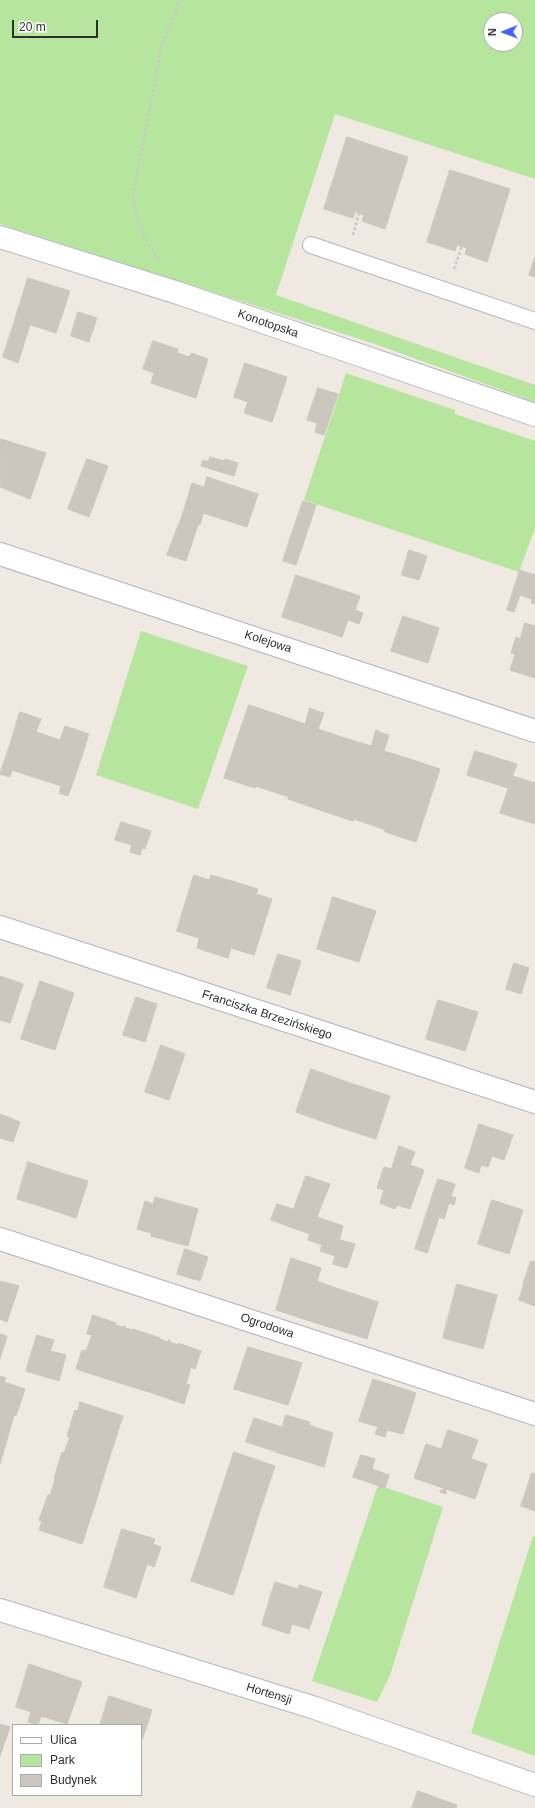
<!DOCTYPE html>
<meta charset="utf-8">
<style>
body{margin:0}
#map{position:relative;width:535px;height:1808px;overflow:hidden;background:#efe9e1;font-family:Arial,sans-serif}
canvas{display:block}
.legend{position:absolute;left:12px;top:1724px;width:130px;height:72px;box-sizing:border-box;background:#fff;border:1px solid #ababab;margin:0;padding:5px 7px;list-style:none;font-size:12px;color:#2e2e2e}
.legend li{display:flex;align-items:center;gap:8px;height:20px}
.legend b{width:20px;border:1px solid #ababab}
.north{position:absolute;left:483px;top:12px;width:40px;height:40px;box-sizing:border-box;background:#fff;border:1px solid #ababab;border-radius:50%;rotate:269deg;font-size:11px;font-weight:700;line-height:16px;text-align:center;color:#2e2e2e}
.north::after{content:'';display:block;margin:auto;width:14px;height:18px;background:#4264fb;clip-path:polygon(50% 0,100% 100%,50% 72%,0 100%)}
.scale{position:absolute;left:12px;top:20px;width:86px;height:18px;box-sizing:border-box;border:2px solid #2e2e2e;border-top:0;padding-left:5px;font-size:12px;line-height:14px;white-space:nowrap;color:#2e2e2e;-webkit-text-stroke:3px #fff;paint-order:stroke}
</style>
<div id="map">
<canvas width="535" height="1808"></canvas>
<ul class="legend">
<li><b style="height:5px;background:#fff"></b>Ulica</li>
<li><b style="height:11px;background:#b6e59e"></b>Park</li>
<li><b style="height:11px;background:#cbc7bf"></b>Budynek</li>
</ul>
<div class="north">N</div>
<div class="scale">20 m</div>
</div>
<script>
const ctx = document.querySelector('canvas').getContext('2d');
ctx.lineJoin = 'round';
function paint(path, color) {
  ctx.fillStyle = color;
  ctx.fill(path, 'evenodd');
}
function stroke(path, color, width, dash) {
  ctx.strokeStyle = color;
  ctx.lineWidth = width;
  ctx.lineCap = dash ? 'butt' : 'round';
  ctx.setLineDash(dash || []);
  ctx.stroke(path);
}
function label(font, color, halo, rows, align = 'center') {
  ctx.font = font + ' Arial,sans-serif';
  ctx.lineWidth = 3;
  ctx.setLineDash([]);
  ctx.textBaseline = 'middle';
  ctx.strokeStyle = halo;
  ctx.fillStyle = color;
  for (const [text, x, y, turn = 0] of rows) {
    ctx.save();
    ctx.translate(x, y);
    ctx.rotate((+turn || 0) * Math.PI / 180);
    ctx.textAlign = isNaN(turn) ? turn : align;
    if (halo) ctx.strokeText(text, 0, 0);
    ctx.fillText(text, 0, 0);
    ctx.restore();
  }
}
paint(new Path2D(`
 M0,0h535v179l-200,-65 -59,181 259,90v17l-160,-58 -375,-120zM491,20h24v24h-24z
 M346,373l109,37v4l80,27v87l-16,44 -215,-72z
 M141,631l107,35 -50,143 -102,-34z
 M378,1485l65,22 -53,168 -13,27 -65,-21z
 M533,1536l2,1v219l-64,-23z`), '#b6e59e');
const building = new Path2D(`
 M347,137l61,20 -23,72 -23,-8 2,-6 -9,-3 -2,6 -29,-9z
 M450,170l60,19 -23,73 -22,-8 2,-6 -10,-3 -2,6 -28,-9z
 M535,257v20l-6,-2z
 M28,278l42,13 -14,42 -41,-13z
 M78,312l19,6 -8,24 -18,-6z
 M15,320l15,5 -12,38 -15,-6z
 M153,341l25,8 -1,4 13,4 1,-4 17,6 -12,39 -45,-15 3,-10 -11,-4z
 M245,363l42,14 -15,45 -28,-9 4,-11 -14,-5z
 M318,388l20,6 -14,41 -9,-3 2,-9 -10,-3z
 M1,439l45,14 -16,46 -30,-12z
 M210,457l14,4 1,-2 13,4 -4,13 -33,-10 2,-6 5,2z
 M87,459l21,7 -19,51 -21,-8z
 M207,477l51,17 -11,33 -44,-14 -3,12 -19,-6 11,-36 12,4z
 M303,501l13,4 -13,39 -13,-5z
 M181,519l17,6 -12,36 -19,-6z
 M290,539l13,5 -7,21 -13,-4z
 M409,550l18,6 -8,24 -17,-5z
 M520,570l15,5v29l-4,-1 1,-4 -12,-4 -6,17 -7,-2z
 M296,575l64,21 -5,14 8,3 -4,11 -11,-4 -6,17 -60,-20z
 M403,616l36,12 -11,35 -37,-12z
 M525,623l10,3v52l-25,-8 5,-16 -4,-1 5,-16 4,2z
 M249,705l30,10 -24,73 -31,-10z
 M310,708l7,3 -28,86 -33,-11 23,-71 26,9z
 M317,711l7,2 -6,16 27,9 -25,72 -32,-11z
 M20,712l21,7 -5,13 24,8 5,-14 24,8 -11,34 -68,-23z
 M376,730l6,3 -29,88 -33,-11 25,-72 26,8z
 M382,733l7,2 -5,16 26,8 -24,71 -32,-11z
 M10,745l68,23 -10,28 -9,-3 2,-7 -49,-16 -2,7 -10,-3z
 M475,751l42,13 -9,24 -41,-13z
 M410,759l30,10 -24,73 -31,-10z
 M513,776l22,7v41l-35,-11z
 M121,822l30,9 -6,18 -3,-1 -2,7 -10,-3 2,-7 -17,-5z
 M194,875l15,5 2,-5 24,7 -23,71 -15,-5 2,-10 -22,-7z
 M235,882l23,7 -2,5 16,5 -18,56 -23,-7 -3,10 -16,-5z
 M333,897l43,14 -17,51 -42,-13z
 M278,954l23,7 -11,34 -23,-7z
 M514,963l15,5 -8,26 -15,-5z
 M0,976l23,8 -13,39 -10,-3z
 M40,981l34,12 -19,57 -34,-11z
 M136,997l21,7 -12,38 -22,-7z
 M438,1000l40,12 -13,39 -39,-12z
 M161,1045l24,9 -16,46 -24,-8z
 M311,1069l39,14 -15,43 -39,-14z
 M350,1083l40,13 -14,43 -41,-13z
 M0,1114l20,8 -7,20 -13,-4z
 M479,1124l34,11 -9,25 -12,-4 -4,11 -7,-2 -2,8 -14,-5z
 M399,1146l16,6 -5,13 14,5 -14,39 -13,-4 -2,4 -15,-6 4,-13 -7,-2 7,-21 7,2z
 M28,1162l30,10 -12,36 -29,-9z
 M58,1172l30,9 -12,37 -30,-10z
 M306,1176l12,4 -12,33 -12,-4z
 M438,1179l17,5 -4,12 5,2 -2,7 -5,-2 -5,16 -5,-2 -12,36 -12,-4z
 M318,1180l12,4 -13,33 -11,-4z
 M155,1197l43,12 -10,37 -37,-10v-3l-14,-4 8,-28 8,3z
 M492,1200l31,10 -14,44 -31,-10z
 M277,1204l19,6 -6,17 -19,-7z
 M296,1210l21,7 -7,17 -20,-7z
 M317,1217l26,9 -8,30 -15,-5 2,-6 -14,-5z
 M340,1240l15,4 -8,24 -14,-4z
 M185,1249l23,8 -8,24 -23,-7z
 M291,1258l30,10 -4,13 10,4 -11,38 -40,-13z
 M531,1261l4,1v27l-12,-4z
 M0,1281l19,5 -12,36 -7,-3z
 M457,1284l40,11 -14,54 -40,-11z
 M327,1285l51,17 -11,37 -51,-16z
 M524,1285l11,4v17l-16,-6z
 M93,1315l23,8 -1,2 8,2 2,-1 -18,53 -31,-10 6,-19 4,1 6,-16 -5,-1z
 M125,1326v2l8,2v-1l27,9v1l8,3 1,-2 -17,53 -45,-14z
 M0,1334l7,2 -7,23z
 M37,1335l17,5 -4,11 16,4 -7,26 -33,-10z
 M169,1340l1,2 8,3v-2l23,8 -6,18 -4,-2 -5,17 4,1 -6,19 -32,-11z
 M248,1347l54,16 -14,42 -54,-16z
 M0,1376l6,2 -2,4 21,7 -9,27 -2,-1 -14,49z
 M373,1379l43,14 -13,41 -16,-4 -2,7 -10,-3 3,-7 -19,-6z
 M80,1402l43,14 -14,43 -42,-14 3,-8 -3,-1 8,-26 3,1z
 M286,1415l24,7 -1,3 8,3 -7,22h-2l-3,11 -30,-9z
 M254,1418l28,9 -8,24 -28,-9z
 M317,1428l16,5 -9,34 -19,-6 3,-11h2z
 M448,1430l30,10 -7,19 16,5 -12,35 -29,-10v5l-6,-2v-2l3,1v-3l-29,-10 12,-34 15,5z
 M67,1445l42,14 -13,42 -43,-14 2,-8 -1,-1 8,-26 2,1z
 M234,1452l41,14 -17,51 -41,-13z
 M361,1455l14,4 -3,10 17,6 -4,13 -32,-11z
 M532,1473l3,1v37l-14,-5z
 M53,1487l43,14 -14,43 -43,-14 3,-9 -3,-1 9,-25h2z
 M217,1504l41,13 -16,51 -42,-13z
 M122,1529l33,10 -2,5 8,3 -7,20 -7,-3 -11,34 -32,-11z
 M200,1555l42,13 -9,27 -42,-14z
 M275,1582l23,7 1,-4 23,7 -13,37 -17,-5 -3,10 -27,-9z
 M29,1664l27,9 -18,52 -10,-3 3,-10 -15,-5z
 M56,1673l26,9 -15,42 -26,-8z
 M109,1696l43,14 -11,33v-18h-41z
 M0,1724l10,3 -10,29z
 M418,1791l39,14 -1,3h-44z`);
paint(building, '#cbc7bf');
stroke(building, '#cbc5ba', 1);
const lane = new Path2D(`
 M311,245l224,76`);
const street = new Path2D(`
 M0,237l178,56 357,122
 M0,554l535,177
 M0,927l535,175
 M0,1239l535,175
 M0,1610l315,98 220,77`);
stroke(lane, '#b4b7c1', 18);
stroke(street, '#b4b7c1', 24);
stroke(new Path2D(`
 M353,235l6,-22
 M159,259c-16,-21 -23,-38 -26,-64l29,-150 18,-45
 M454,269l8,-23`), '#c9c9c9', 2.5, [3, 2]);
stroke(lane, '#fff', 16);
stroke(street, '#fff', 22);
label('12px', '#2e2e2e', '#fff', [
 ["Konotopska",268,324,19],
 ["Kolejowa",268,642,18],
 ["Franciszka Brzezińskiego",267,1015,18],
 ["Ogrodowa",267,1326,18],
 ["Hortensji",269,1694,17]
]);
</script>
